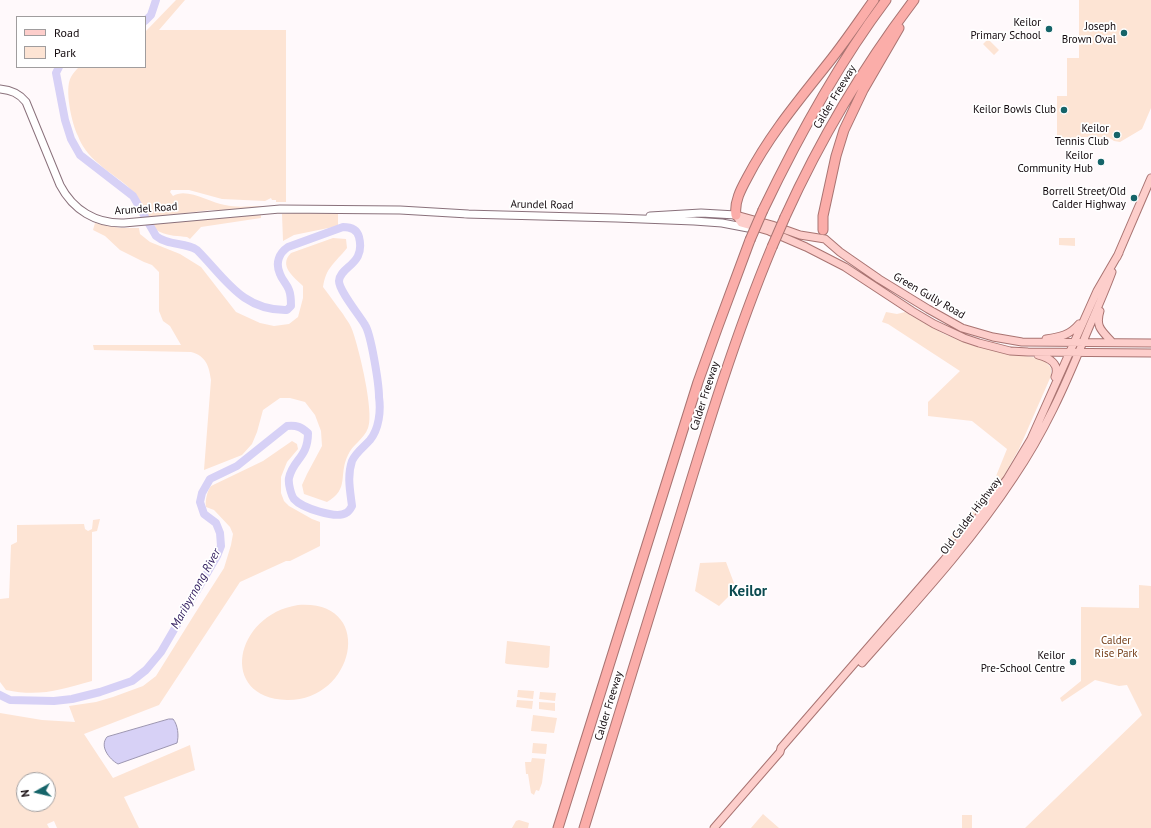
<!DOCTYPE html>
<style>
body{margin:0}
#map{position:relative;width:1151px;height:828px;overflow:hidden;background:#fff9fb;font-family:"PT Sans",sans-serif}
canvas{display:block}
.legend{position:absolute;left:16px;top:16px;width:130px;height:52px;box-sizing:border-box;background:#fff;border:1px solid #a09d9e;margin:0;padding:5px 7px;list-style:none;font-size:12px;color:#12090d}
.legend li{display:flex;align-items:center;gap:8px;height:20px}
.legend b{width:20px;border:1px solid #a09d9e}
.north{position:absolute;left:16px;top:772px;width:40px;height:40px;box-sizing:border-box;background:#fff;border:1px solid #a09d9e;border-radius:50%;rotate:262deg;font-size:11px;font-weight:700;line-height:16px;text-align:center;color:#12090d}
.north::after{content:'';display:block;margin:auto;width:14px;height:18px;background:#156469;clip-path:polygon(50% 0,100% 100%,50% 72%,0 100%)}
</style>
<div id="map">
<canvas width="1151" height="828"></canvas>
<ul class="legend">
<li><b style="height:5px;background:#fdcecb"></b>Road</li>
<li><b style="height:11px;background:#fde4d4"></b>Park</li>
</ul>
<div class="north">N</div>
</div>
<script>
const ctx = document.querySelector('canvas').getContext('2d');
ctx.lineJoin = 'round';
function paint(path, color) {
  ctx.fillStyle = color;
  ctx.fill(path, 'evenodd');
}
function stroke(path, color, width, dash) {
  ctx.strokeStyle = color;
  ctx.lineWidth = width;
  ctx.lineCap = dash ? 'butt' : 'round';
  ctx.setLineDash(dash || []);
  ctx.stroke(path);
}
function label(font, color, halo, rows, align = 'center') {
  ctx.font = font + ' "PT Sans",sans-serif';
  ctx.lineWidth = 3.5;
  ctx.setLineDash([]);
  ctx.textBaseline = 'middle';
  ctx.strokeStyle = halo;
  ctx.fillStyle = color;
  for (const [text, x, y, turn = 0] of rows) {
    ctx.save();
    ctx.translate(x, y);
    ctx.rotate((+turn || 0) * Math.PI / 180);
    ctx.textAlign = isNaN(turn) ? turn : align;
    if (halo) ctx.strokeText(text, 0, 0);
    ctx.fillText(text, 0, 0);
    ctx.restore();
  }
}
paint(new Path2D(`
 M176,0h9l-26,30h127v172h-10v-2h-4l-1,-2 -6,3 -43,-2 -33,-9h-18l-1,2 3,4c14,-9 37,7 52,9 12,3 25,1 38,1v2l-30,3 -23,-1 -39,5 3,7 87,-8v4l-60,9 -11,12 -3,-2c-8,-1 -19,-1 -27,-5 -12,-5 -18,-30 -27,-40 -10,-12 -24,-18 -35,-29 -8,-6 -17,-18 -20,-27 -6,-12 -14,-47 -7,-59 2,-4 5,-7 8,-10h66v-35z
 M1079,0h72v108l-9,21 -22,13 -6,-1 -6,-4h-29v9h-22v-50h10v-38h12z
 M988,39l11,11 -5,5 -11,-11z
 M295,213h43v13l-44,9 -11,6 -1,-27z
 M95,223l25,5h19l1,6 10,8 30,12 21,13 35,45 24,11 14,3 15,-2 9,-7 5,-19v-12c-9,-9 -25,-20 -12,-33l42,-15 13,1 1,9c-12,15 -21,19 -24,39 7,9 13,18 20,27 2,4 6,8 8,13 7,16 24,86 17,101 -4,11 -16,17 -20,27 -10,20 2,34 -21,47l-23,-8 -2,-9 5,-11 15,-28 -1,-15 -6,-16 -10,-13 -15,-4h-10l-17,12 -6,22 -5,12 -10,11 -38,15 7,-90c-2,-14 -5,-24 -20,-28l-97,-2 -1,-5h88l-11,-19 -7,-5 -4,-10v-39l-7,-7 -8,-3 -24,-12 -15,-14 -12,-6z
 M1059,238h16v8l-16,-1z
 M886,312l11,2 8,-2 39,22 22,9 34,9 38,6 7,3 6,7v8l-32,73 -17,30 -48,66 -7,3 -3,-3 48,-59 15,-37 -35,-28 -44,-5v-14l32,-31 -72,-47 -6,-2z
 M292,441l5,3 1,5 -11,13 -6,15v16l3,8 5,5 23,13 8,3v24l-30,15h-4l-46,21 -81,123 -75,29 29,44 77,-33 5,25 -71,27 15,31h-82l-3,-7 -7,3 2,4h-49v-115l42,7 33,2 -6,-16 27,-4 17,-5 30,-11 13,-10 38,-61 30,-47 7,-23 2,-11 -3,-7 -16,-17 -8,-3c-1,-6 1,-16 5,-21l52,-25zM24,780h24v24h-24z
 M100,519l-3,12 -5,1v149c-32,9 -53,16 -86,9l-6,-8v-83l9,-1 2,-53 6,-3v-17l67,-1 1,5 3,2 4,-2 1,-9z
 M726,562l11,29 -9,6 -9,9 -24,-15 5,-28z
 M1139,585l12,1v242h-126l117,-113 -15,-30 -8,1 -24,-6 -33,22 -2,-4 21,-17v-74l58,1z
 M298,605c78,-6 58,96 -11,95 -69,-2 -53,-85 11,-95z
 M507,641l43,5 -1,21 -2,1 -40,-4 -2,-1z
 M518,690l16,1 -1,8 -16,-2z
 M540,692l16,1 -1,8 -16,-2z
 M517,700l16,1 -1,8 -16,-2z
 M539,702l16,1v8l-16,-2z
 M533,715l24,3 -3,15 -23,-2z
 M533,743l14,1 -1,10 -14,-1z
 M532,758l13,1 -3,24 -3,8 -3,-1 -2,5 -3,-2 -3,-19h-2l-1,-12h6z
 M763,814l16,14h-28z
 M962,815h10v13h-10z
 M519,820l10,3 -1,5h-16l4,-7z`), '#fde4d4');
const water = new Path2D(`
 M169,719h4c5,6 6,17 4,24l-59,21c-9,-5 -19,-18 -11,-27z`);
paint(water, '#d7d1f6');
stroke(water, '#9c95b0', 1);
stroke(new Path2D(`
 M145,21l6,-6 5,-15
 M0,695l10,5 44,1 18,-2 28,-7 32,-11 14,-11 15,-18 56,-96 4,-10 -1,-13 -4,-10 -12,-9 -4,-12 2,-9 8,-14 27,-13 50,-40c10,-1 14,1 21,7 0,25 -15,26 -19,45 -1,5 2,17 5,21 8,9 42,20 52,14 2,-1 5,-5 6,-7 -2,-16 -5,-30 0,-45 4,-9 12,-14 18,-21 9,-11 11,-29 9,-43 0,-13 -8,-63 -14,-72 -5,-9 -26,-34 -26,-44 1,-15 27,-16 20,-44 -2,-8 -9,-10 -16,-10l-55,20c-9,6 -13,16 -8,27 2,6 7,10 9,16 2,5 2,10 2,16l-4,4c-45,1 -62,-32 -90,-60 -12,-8 -29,-4 -41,-14l-23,-40 -53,-41 -9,-16 -6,-19 -9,-47 3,-6`), '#d7d1f6', 8);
const secondary = new Path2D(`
 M0,89c11,1 19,4 26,13l34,83c13,25 36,39 64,38l156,-14 120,1 68,4
 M465,214l151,4 78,3 28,2 26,5
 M650,216l51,-3 35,2`);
const primary = new Path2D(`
 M736,215l5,8 28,8 37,16 39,20 67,44 22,13 30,14 15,5 31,8 18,1 123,1
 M736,215l36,10 28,10 25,4 15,13 39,27 49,30 34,19 31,9 29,5 129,1
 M1117,257l34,-79
 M1100,311c-5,16 2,20 12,31
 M1046,339c14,-2 24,-4 33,-15
 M1038,355c12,3 22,9 17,22
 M862,663c53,-60 108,-119 152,-186 30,-44 51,-91 71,-140 9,-22 19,-43 27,-65
 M714,828l66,-76 1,-4 163,-188 36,-45 27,-36 24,-40 66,-148 22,-38`);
const highway = new Path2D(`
 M763,210c35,-73 74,-145 123,-210
 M736,215c-2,-13 5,-26 11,-37 23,-44 52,-78 82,-116 16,-20 30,-41 45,-62
 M785,217c35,-77 78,-150 129,-217
 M823,230v-14l13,-60 8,-26 19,-40 36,-62
 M558,828l140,-446 19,-53 33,-89
 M584,828c32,-102 63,-205 95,-308 28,-92 56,-184 93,-273`);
stroke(secondary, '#8a717b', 9);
stroke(primary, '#a97472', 9);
stroke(highway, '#a97472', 11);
stroke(secondary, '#fff', 7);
stroke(primary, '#fdcecb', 7);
stroke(highway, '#fbada9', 9);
const highwayBridge = new Path2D(`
 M750,240l13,-30
 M772,247l13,-30`);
stroke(highwayBridge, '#a97472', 11, []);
stroke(highwayBridge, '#fbada9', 9);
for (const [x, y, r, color] of [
 [1049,29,4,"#156469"],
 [1124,33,4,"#156469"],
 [1064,110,4,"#156469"],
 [1117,135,4,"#156469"],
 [1101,162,4,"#156469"],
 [1134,198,4,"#156469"],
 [1073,662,4,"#156469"]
]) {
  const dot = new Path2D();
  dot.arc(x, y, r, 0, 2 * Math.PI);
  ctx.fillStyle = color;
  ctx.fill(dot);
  stroke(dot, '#fff', 1.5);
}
label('11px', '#12090d', '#fff', [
 ["Keilor",1041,23],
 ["Primary School",1041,36],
 ["Joseph",1116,27],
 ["Brown Oval",1116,40],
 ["Keilor Bowls Club",1056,110],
 ["Keilor",1109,129],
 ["Tennis Club",1109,142],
 ["Keilor",1093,156],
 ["Community Hub",1093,169],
 ["Borrell Street/Old",1126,192],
 ["Calder Highway",1126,205],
 ["Keilor",1065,656],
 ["Pre-School Centre",1065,669]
], 'right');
label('11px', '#12090d', '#fff', [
 ["Calder Freeway",835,97,-59],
 ["Arundel Road",542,205,1],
 ["Arundel Road",146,209,-4],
 ["Green Gully Road",929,296,30],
 ["Calder Freeway",705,396,-72],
 ["Old Calder Highway",971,516,-53],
 ["Calder Freeway",609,706,-73]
]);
label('11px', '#743d17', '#fff', [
 ["Calder",1116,641],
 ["Rise Park",1116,654]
]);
label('italic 12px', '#2d185b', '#fff', [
 ["Maribyrnong River",196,589,-61]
]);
label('bold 15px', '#0c4b50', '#fff', [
 ["Keilor",748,592]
]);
</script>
